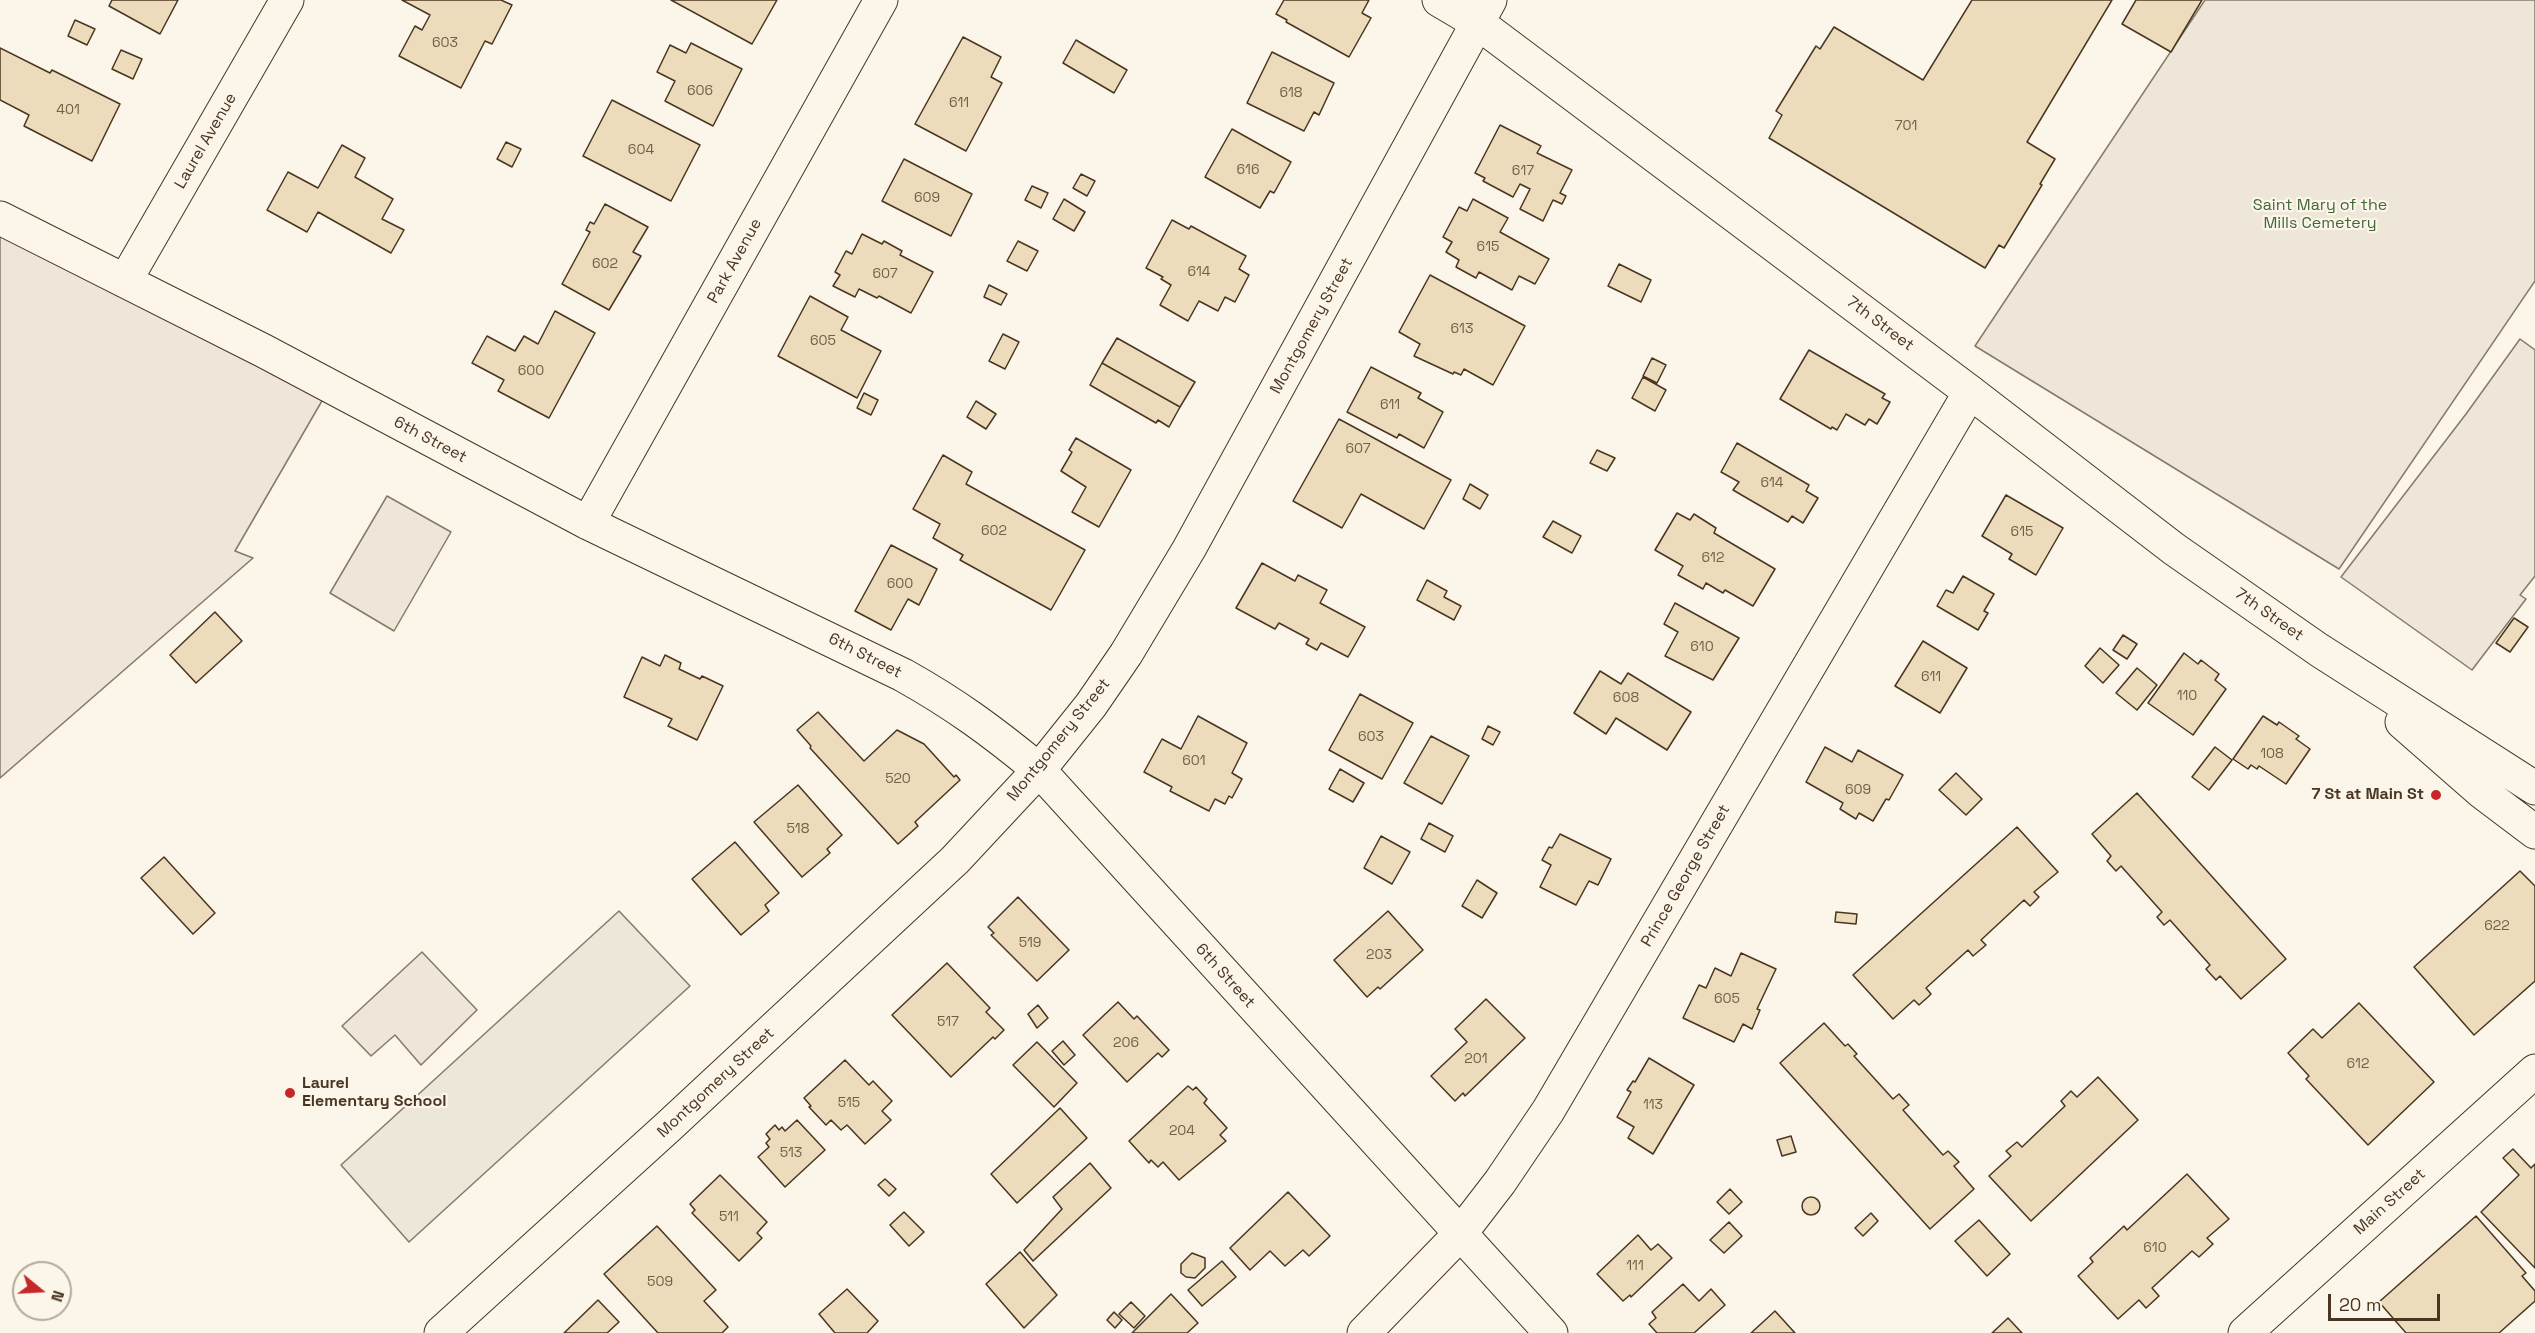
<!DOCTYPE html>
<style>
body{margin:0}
#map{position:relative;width:2535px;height:1333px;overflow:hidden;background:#fbf6e9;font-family:"Space Grotesk",sans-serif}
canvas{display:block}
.north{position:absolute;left:12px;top:1261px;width:60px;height:60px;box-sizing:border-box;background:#fbf6e9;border:2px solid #b4a999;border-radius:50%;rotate:108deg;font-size:16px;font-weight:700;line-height:24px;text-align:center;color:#4a3520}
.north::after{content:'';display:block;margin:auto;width:21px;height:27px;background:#c62828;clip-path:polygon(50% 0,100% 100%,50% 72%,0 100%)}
.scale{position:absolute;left:2328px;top:1294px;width:112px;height:27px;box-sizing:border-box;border:3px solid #4a3520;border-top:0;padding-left:8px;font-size:18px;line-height:21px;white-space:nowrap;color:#4a3520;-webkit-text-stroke:4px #fbf6e9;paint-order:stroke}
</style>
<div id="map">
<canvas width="2535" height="1333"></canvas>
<div class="north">N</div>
<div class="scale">20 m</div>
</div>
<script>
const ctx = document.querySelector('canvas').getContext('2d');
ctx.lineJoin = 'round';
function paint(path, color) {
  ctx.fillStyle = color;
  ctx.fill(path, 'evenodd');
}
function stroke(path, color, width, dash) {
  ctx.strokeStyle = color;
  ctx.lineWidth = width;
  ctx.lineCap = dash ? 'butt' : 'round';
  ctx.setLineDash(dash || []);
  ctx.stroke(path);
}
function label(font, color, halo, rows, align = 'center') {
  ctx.font = font + ' "Space Grotesk",sans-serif';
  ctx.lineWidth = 4.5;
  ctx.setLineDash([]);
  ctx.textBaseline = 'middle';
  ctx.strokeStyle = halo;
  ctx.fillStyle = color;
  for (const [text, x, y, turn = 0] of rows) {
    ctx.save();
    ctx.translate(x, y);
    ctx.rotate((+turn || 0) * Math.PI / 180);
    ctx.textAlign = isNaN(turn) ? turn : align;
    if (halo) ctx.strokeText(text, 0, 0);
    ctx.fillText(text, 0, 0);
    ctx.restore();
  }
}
const green = new Path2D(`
 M2205,0h330v281l-196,288 -364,-223z
 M0,218l330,169 -95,164 18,7 -253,220z
 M2520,339l15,11v226l-15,19 6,4 -54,71 -131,-93 125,-163z
 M387,496l64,36 -57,99 -64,-38z
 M422,952l55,58 -56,55 -26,-30 -24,21 -29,-30z`);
paint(green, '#ede6d9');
stroke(green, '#887966', 1.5);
const parking = new Path2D(`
 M619,911l71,75 -281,256 -68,-77z`);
paint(parking, '#ede7d9');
stroke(parking, '#887966', 1.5);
const building = new Path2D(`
 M112,0h66l-18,34 -51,-28z
 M402,0h99l11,5 -20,39 -7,-3 -24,47 -62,-32 16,-30 7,4 8,-15z
 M671,0h106l-25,44z
 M1284,0h85l-7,13 9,5 -22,39 -63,-35 1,-2 -11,-6z
 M1972,0h140l-85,142 28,17 -15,25 2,1 -38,63 -5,-3 -14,23 -216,-130 13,-23 -6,-4 40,-65 4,3 14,-22 89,53z
 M2136,0h66l-31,52 -49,-28z
 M75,20l20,9 -8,16 -19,-9z
 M963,37l38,20 -10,20 11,6 -36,68 -51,-27z
 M1076,40l51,30 -13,23 -51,-30z
 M691,43l51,26 -29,57 -48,-25 10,-20 -18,-9 13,-27 16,8z
 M0,48l50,25 2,-3 68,34 -28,57 -68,-35 5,-11 -29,-15z
 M121,50l21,9 -9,20 -21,-10z
 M1272,52l62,31 -15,32 -5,-3 -10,19 -57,-28z
 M612,100l88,45 -29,56 -88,-45z
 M1500,125l41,21 -4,7 35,17 -12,23 6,3 -4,8 -9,-4 -10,21 -23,-12 10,-20 -10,-5 -7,13 -30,-16 2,-3 -10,-5z
 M1232,129l59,33 -17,31 -4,-2 -10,17 -55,-31z
 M506,142l15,7 -9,18 -15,-8z
 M342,145l23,13 -10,19 38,22 -11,20 22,11 -13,23 -73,-41 -11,20 -40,-22 21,-38 30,16z
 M904,159l68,35 -21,42 -69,-35z
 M1081,174l14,7 -8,15 -14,-8z
 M1032,186l16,7 -7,15 -16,-8z
 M1064,199l21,13 -11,19 -21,-12z
 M1473,199l35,19 -8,14 49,27 -14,25 -16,-8 -7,14 -33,-18 -3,6 -20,-11 3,-7 -13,-8 6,-10 -9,-5 16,-30 8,4z
 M605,204l43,23 -15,25 8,4 -32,54 -47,-26 28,-52 -4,-2 4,-8 4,2z
 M1172,220l17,9 2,-3 55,30 -7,13 10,6 -14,27 -10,-5 -7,14 -19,-10 -11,20 -28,-16 11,-20 -10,-6 2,-2 -17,-9z
 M862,234l20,10 2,-3 18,10 -2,4 33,17 -22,41 -32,-17 -2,2 -18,-9 -4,8 -22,-11 7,-11 -5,-3 11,-21 6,3z
 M1018,241l20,10 -11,20 -20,-10z
 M1619,264l32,16 -10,22 -33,-16z
 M1430,275l95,51 -32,59 -29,-16 -3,6 -7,-3 -1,2 -39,-18 6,-12 -21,-12z
 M989,285l18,9 -6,11 -17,-8z
 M810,296l38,21 -7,13 40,21 -24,47 -79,-42z
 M555,311l40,22 -46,85 -51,-27 6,-11 -32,-17 15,-27 28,15 9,-15 14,8z
 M1003,334l16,8 -14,27 -16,-8z
 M1117,338l78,44 -15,25 -78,-44z
 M1809,350l76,44 -3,4 8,4 -13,22 -8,-5 -4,6 -19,-11 -9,16 -5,-3 -1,2 -51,-30z
 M1652,358l14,7 -9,18 -14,-7z
 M1102,363l78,44 -11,20 -11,-7 -2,3 -66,-38z
 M1371,367l50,26 -3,5 25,14 -19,36 -25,-14 -2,4 -50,-26z
 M1643,377l23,13 -11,21 -23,-13z
 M864,393l14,7 -7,15 -14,-7z
 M976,401l20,13 -10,15 -19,-12z
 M1339,419l112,61 -27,49 -63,-35 -19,34 -49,-27z
 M1076,438l55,32 -32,57 -27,-15 14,-25 -25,-16 11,-19 -3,-2z
 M1737,443l72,42 -3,6 12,7 -15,25 -11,-7 -4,6 -55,-32 6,-8 -18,-10z
 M1597,450l18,8 -8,13 -17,-8z
 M943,455l29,17 -6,12 119,66 -34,60 -91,-50 3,-5 -30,-17 7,-14 -27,-15z
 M1470,484l18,11 -8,14 -17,-10z
 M2006,495l57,33 -27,47 -27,-16 3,-5 -30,-18z
 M1677,513l13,7 4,-6 22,14 -2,5 61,36 -22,37 -28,-16 -2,3 -17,-10 -3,6 -25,-14 5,-9 -28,-16z
 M1553,521l28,15 -9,17 -29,-16z
 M891,545l46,24 -18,36 -11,-6 -17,31 -36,-19z
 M1262,563l33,18 3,-6 29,15 -7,13 45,24 -17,30 -27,-14 -4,7 -11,-6 3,-5 -30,-16 -4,6 -39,-21z
 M1963,576l31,18 -10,17 4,2 -10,17 -41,-24 9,-16 7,3z
 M1427,580l20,11 -3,6 17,9 -7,14 -37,-20z
 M1675,603l64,35 -26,42 -48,-24 13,-24 -14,-8z
 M215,612l27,29 -46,42 -26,-28z
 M2514,618l14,9 -18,25 -14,-9z
 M2123,635l14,9 -10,15 -14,-9z
 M1923,641l44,27 -27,45 -45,-27z
 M2100,648l19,17 -16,18 -18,-17z
 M2184,653l14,11 3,-4 18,14 -4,6 11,9 -33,46 -45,-32z
 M665,655l16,8 -2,6 21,10 2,-3 21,10 -26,54 -29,-14 4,-7 -48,-22 18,-40 18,9z
 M2137,668l20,17 -20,25 -21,-17z
 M1600,671l21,13 7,-11 63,39 -24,38 -51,-32 -10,16 -32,-21z
 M1360,694l53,29 -31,56 -53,-29z
 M818,712l46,49 33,-31 27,14 30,33 2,-2 4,5 -45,42 3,4 -20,18 -88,-96 1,-2 -14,-16z
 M1198,716l49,27 -15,30 10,6 -10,19 -3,-2 -4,8 -10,-5 -6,12 -39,-20 2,-4 -28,-15 18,-33 19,10z
 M2263,716l14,9 2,-3 20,14 -3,3 14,10 -24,35 -27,-18 -2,3 -6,-4 -3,4 -15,-10z
 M1488,726l12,6 -7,13 -11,-6z
 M1431,736l38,20 -27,48 -38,-21z
 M1825,747l27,15 6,-12 45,25 -14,25 -3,-1 -13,22 -14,-8 -3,6 -16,-10 3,-6 -37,-21z
 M2215,747l17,13 -23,30 -17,-13z
 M1340,769l24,14 -11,19 -24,-13z
 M1956,773l26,26 -16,16 -27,-25z
 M798,785l44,50 -15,14 3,4 -28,24 -48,-55z
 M2137,793l149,166 -45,40 -21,-23 -4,4 -10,-11 4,-4 -40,-45 -6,5 -7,-8 5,-5 -41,-46 -5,5 -9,-10 4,-5 -19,-22z
 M1429,823l24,13 -8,16 -24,-13z
 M2017,827l41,45 -24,20 5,5 -9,9 -6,-6 -43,40 5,5 -13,11 -5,-6 -42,38 5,6 -3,3 -9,8 -5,-5 -21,19 -40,-44z
 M1560,834l51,25 -13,26 -9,-4 -13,24 -36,-18 11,-22 -9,-5 7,-13 3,1z
 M1381,836l29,16 -18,32 -28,-16z
 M735,842l44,51 -14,12 4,6 -28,24 -49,-56z
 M164,857l51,56 -22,21 -52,-56z
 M2520,871l15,15v95l-61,54 -60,-68z
 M1477,880l20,13 -15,25 -20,-12z
 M1018,897l51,53 -32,31 -46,-46 3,-2 -6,-6z
 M1388,911l35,39 -43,39 -2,-2 -11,10 -33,-37z
 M1836,912l21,2 -1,10 -21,-2z
 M1741,953l35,16 -19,40 3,1 -8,19 -9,-5 -9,18 -51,-24 16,-33 7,3 9,-20 16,8z
 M947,963l43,45 -4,4 18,18 -9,9 -2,-2 -42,40 -59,-62z
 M1486,999l39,39 -60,58 -2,-3 -8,8 -24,-25 36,-34 -12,-13z
 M1118,1002l16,17 3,-3 32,34 -7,7 -4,-4 -31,29 -44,-47z
 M2359,1003l75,79 -66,63 -62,-66 3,-3 -21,-23 25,-24 9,9z
 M1038,1005l10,13 -11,10 -9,-14z
 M1824,1023l21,23 3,-2 9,10 -3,2 39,43 6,-5 10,11 -6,5 40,45 5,-4 11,11 -5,4 20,23 -44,40 -150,-166z
 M1063,1041l12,14 -11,10 -12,-14z
 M1037,1042l40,41 -23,24 -41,-42z
 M1649,1058l45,27 -41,69 -25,-16 6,-11 -17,-10 14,-25 -4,-2 6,-9 2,1z
 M845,1060l24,25 4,-4 19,20 -10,10 9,9 -26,24 -18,-19 -6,5 -10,-10 -5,5 -17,-18 2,-1 -7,-8z
 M2098,1077l40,43 -107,101 -42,-45 22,-20 -5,-5 11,-9 5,5 43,-41 -4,-5 10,-10 6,6z
 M1188,1086l5,4 3,-3 11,12 -3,4 23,25 -7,7 6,6 -47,39 -16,-18 -5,5 -7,-7 -2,3 -20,-22z
 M1060,1108l27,30 -70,65 -26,-29z
 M797,1120l28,30 -40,37 -27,-30 11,-10 -3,-4 4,-4 -4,-5 9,-9 4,5 3,-3 3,4z
 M1791,1136l5,16 -14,4 -5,-16z
 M2513,1149l18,19 4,-4v104l-54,-56 38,-37 -16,-17z
 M1090,1163l21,25 -78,73 -9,-11 38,-41 -9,-12z
 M2187,1174l42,45 -22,19 6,6 -14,13 -7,-6 -40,37 7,8 -13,12 -7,-8 -21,19 -40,-43 15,-14 -3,-4 34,-32 3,4z
 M720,1175l47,47 -10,11 5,5 -23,23 -47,-48 3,-3 -5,-6z
 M885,1179l11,10 -7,7 -11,-11z
 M1730,1189l12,13 -13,12 -12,-12z
 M1288,1192l42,44 -21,20 -6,-6 -18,16 -15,-15 -20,19 -20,-22z
 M1802 1206a9 9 0 1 1 18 0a9 9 0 1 1-18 0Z
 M904,1212l20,20 -15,14 -19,-21z
 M1871,1213l7,8 -15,15 -8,-8z
 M2476,1216l50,57 -4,3 13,15v10l-36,32h-93l-27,-31z
 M1979,1220l31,34 -23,22 -32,-35z
 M1729,1222l13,14 -18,17 -14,-13z
 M657,1226l59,64 -12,11 24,26 -6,6h-64l-54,-59z
 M1638,1235l13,15 7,-6 14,14 -41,39 -1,-2 -7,6 -26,-27z
 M1020,1252l37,43 -33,33 -38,-44z
 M1192,1253l13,5v10l-10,10 -9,-1 -5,-4v-9z
 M1222,1261l14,16 -34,29 -14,-16z
 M1683,1284l16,17 12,-12 14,16 -31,28h-37l-8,-9 7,-6 -4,-6z
 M847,1289l31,32 -11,12h-32l-16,-19z
 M1171,1294l27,29 -11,10h-55z
 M598,1300l21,22 -12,11h-43z
 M1131,1302l14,14 -11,12 -15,-14z
 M1775,1311l20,22h-44z
 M1114,1312l8,8 -7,8 -8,-8z
 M2008,1318l14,15h-30z`);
paint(building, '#ecdcbc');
stroke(building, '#4a3520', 1.5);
const minor = new Path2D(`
 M0,218l264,133 324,172 315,152c52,29 90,57 136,95l512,563
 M125,281l162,-281
 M588,523l293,-523
 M441,1333l228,-207 286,-266 84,-90 52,-65 35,-51 63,-105 301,-549
 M1364,1333l96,-99 40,-52 48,-71 422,-719
 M2245,1333l290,-262`);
const major = new Path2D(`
 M1439,0l39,23 492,369 204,157 145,101 216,138
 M2402,722l80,70 53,40`);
stroke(minor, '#4a3520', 35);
stroke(major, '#4a3520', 35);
stroke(minor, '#fbf6e9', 33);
stroke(major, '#fbf6e9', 33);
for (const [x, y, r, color] of [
 [2436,795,6,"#c62828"],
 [290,1093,6,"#c62828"]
]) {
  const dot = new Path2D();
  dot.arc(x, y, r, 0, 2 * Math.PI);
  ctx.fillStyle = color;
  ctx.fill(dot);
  stroke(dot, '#fbf6e9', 2);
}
label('14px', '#725f47', null, [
 ["603",445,43],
 ["606",700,91],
 ["618",1291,93],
 ["611",959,103],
 ["401",68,110],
 ["701",1906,126],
 ["604",641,150],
 ["616",1248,170],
 ["617",1523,171],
 ["609",927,198],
 ["615",1488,247],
 ["602",605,264],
 ["614",1199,272],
 ["607",885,274],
 ["613",1462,329],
 ["605",823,341],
 ["600",531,371],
 ["611",1390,405],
 ["607",1358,449],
 ["614",1772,483],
 ["602",994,531],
 ["615",2022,532],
 ["612",1713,558],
 ["600",900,584],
 ["610",1702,647],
 ["611",1931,677],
 ["110",2187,696],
 ["608",1626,698],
 ["603",1371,737],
 ["108",2272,754],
 ["601",1194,761],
 ["520",898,779],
 ["609",1858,790],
 ["518",798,829],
 ["622",2497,926],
 ["519",1030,943],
 ["203",1379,955],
 ["605",1727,999],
 ["517",948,1022],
 ["206",1126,1043],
 ["201",1476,1059],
 ["612",2358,1064],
 ["515",849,1103],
 ["113",1653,1105],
 ["204",1182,1131],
 ["513",791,1153],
 ["511",729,1217],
 ["610",2155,1248],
 ["111",1635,1266],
 ["509",660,1282]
]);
label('16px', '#4a3520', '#fbf6e9', [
 ["Laurel Avenue",206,141,-60],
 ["Park Avenue",735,261,-61],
 ["7th Street",1880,324,37],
 ["Montgomery Street",1312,326,-61],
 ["6th Street",430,440,28],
 ["7th Street",2269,615,35],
 ["6th Street",865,656,27],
 ["Montgomery Street",1059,740,-51],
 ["Prince George Street",1686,876,-60],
 ["6th Street",1225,976,48],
 ["Montgomery Street",716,1083,-43],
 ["Main Street",2390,1202,-42]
]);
label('16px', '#436837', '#fbf6e9', [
 ["Saint Mary of the",2320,206],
 ["Mills Cemetery",2320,224]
]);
label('bold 16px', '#4a3520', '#fbf6e9', [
 ["7 St at Main St",2424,795],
 ["Laurel",302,1084,"left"],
 ["Elementary School",302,1102,"left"]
], 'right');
</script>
